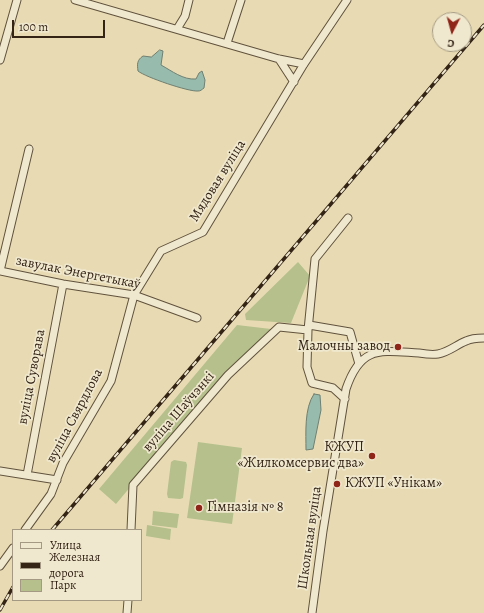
<!DOCTYPE html>
<meta charset="utf-8">
<style>
body{margin:0}
#map{position:relative;width:484px;height:613px;overflow:hidden;background:#e8dbb3;font-family:Alegreya,serif}
canvas{display:block}
.legend{position:absolute;left:12px;top:529px;width:130px;height:72px;box-sizing:border-box;background:#f0e8ce;border:1px solid #a49a84;margin:0;padding:5px 7px;list-style:none;font-size:12px;color:#332416}
.legend li{display:flex;align-items:center;gap:8px;height:20px}
.legend b{width:20px;border:1px solid #a49a84}
.north{position:absolute;left:432px;top:12px;width:40px;height:40px;box-sizing:border-box;background:#f0e8ce;border:1px solid #a49a84;border-radius:50%;rotate:186deg;font-size:11px;font-weight:700;line-height:16px;text-align:center;color:#332416}
.north::after{content:'';display:block;margin:auto;width:14px;height:18px;background:#8f2418;clip-path:polygon(50% 0,100% 100%,50% 72%,0 100%)}
.scale{position:absolute;left:12px;top:20px;width:93px;height:18px;box-sizing:border-box;border:2px solid #332416;border-top:0;padding-left:5px;font-size:12px;line-height:14px;white-space:nowrap;color:#332416;-webkit-text-stroke:3px #f0e8ce;paint-order:stroke}
</style>
<div id="map">
<canvas width="484" height="613"></canvas>
<ul class="legend">
<li><b style="height:5px;background:#f0e8ce"></b>Улица</li>
<li><b style="height:5px;background:#332416"></b>Железная дорога</li>
<li><b style="height:11px;background:#b5c08d"></b>Парк</li>
</ul>
<div class="north">С</div>
<div class="scale">100 m</div>
</div>
<script>
const ctx = document.querySelector('canvas').getContext('2d');
ctx.lineJoin = 'round';
function paint(path, color) {
  ctx.fillStyle = color;
  ctx.fill(path, 'evenodd');
}
function stroke(path, color, width, dash) {
  ctx.strokeStyle = color;
  ctx.lineWidth = width;
  ctx.lineCap = dash ? 'butt' : 'round';
  ctx.setLineDash(dash || []);
  ctx.stroke(path);
}
function label(font, color, halo, rows, align = 'center') {
  ctx.font = font + ' Alegreya,serif';
  ctx.lineWidth = 3.5;
  ctx.setLineDash([]);
  ctx.textBaseline = 'middle';
  ctx.strokeStyle = halo;
  ctx.fillStyle = color;
  for (const [text, x, y, turn = 0] of rows) {
    ctx.save();
    ctx.translate(x, y);
    ctx.rotate((+turn || 0) * Math.PI / 180);
    ctx.textAlign = isNaN(turn) ? turn : align;
    if (halo) ctx.strokeText(text, 0, 0);
    ctx.fillText(text, 0, 0);
    ctx.restore();
  }
}
paint(new Path2D(`
 M298,262l12,14 -19,47 -45,-3 -1,-6z
 M237,325l34,4 -45,44 -110,131 -17,-15z
 M198,442l44,6 -10,76 -45,-6z
 M174,460l12,2 1,3 -4,33 -3,1 -12,-1 -1,-4 4,-32z
 M153,511l26,3 -2,14 -25,-3z
 M147,525l24,4 -1,11 -24,-4z`), '#b5c08d');
const water = new Path2D(`
 M160,50l3,1 -2,14c11,6 22,15 35,14l3,-6 3,-2 3,9 -1,8c-3,2 -3,3 -6,3 -9,1 -53,-14 -60,-20 -1,-7 -1,-11 5,-15l8,1z
 M314,394l6,1 1,15 -8,39 -7,1c0,-16 -2,-42 8,-56z`);
paint(water, '#97bbad');
stroke(water, '#6f7f71', 1);
const minor = new Path2D(`
 M75,0l204,59 25,5
 M177,29l8,-13 4,-16
 M227,43l14,-43
 M279,59l15,23
 M0,60l17,-60
 M0,271l63,13 71,11 63,23
 M0,271l29,-122
 M309,325l41,7 9,32
 M345,399l-12,-11 -21,-5 -5,-16 1,-37 7,-71 33,-41
 M0,471l57,9
 M27,475l36,-191
 M25,530l26,-36 12,-31 48,-82 23,-86 27,-44 42,-19 101,-168 43,-64
 M131,530l2,-45 95,-110 51,-48 29,3
 M0,566l13,-18
 M127,613l1,-13
 M312,613l11,-82 23,-142c15,-44 34,-38 73,-36 6,1 13,2 19,1 11,-2 18,-9 28,-13 6,-3 12,-3 18,-3`);
stroke(minor, '#60523d', 9);
stroke(minor, '#f0e8ce', 7);
const rail = new Path2D(`
 M52,530l432,-505
 M0,610l13,-23`);
stroke(rail, '#332416', 3.5);
stroke(rail, '#f0e8ce', 2, [6]);
for (const [x, y, r, color] of [
 [398,347,4,"#8f2418"],
 [372,456,4,"#8f2418"],
 [337,484,4,"#8f2418"],
 [199,508,4,"#8f2418"]
]) {
  const dot = new Path2D();
  dot.arc(x, y, r, 0, 2 * Math.PI);
  ctx.fillStyle = color;
  ctx.fill(dot);
  stroke(dot, '#f0e8ce', 1.5);
}
label('14px', '#332416', '#f0e8ce', [
 ["Мядовая вуліца",218,181,-58],
 ["завулак Энергетыкаў",78,273,11],
 ["вуліца Суворава",32,377,-79],
 ["вуліца Шаўчэнкі",179,412,-49],
 ["вуліца Свярдлова",75,416,-62],
 ["Школьная вуліца",310,538,-82]
]);
label('14px', '#332416', '#f0e8ce', [
 ["Малочны завод",390,347],
 ["КЖУП",364,448],
 ["«Жилкомсервис два»",364,464],
 ["КЖУП «Унікам»",345,484,"left"],
 ["Гімназія № 8",207,508,"left"]
], 'right');
</script>
